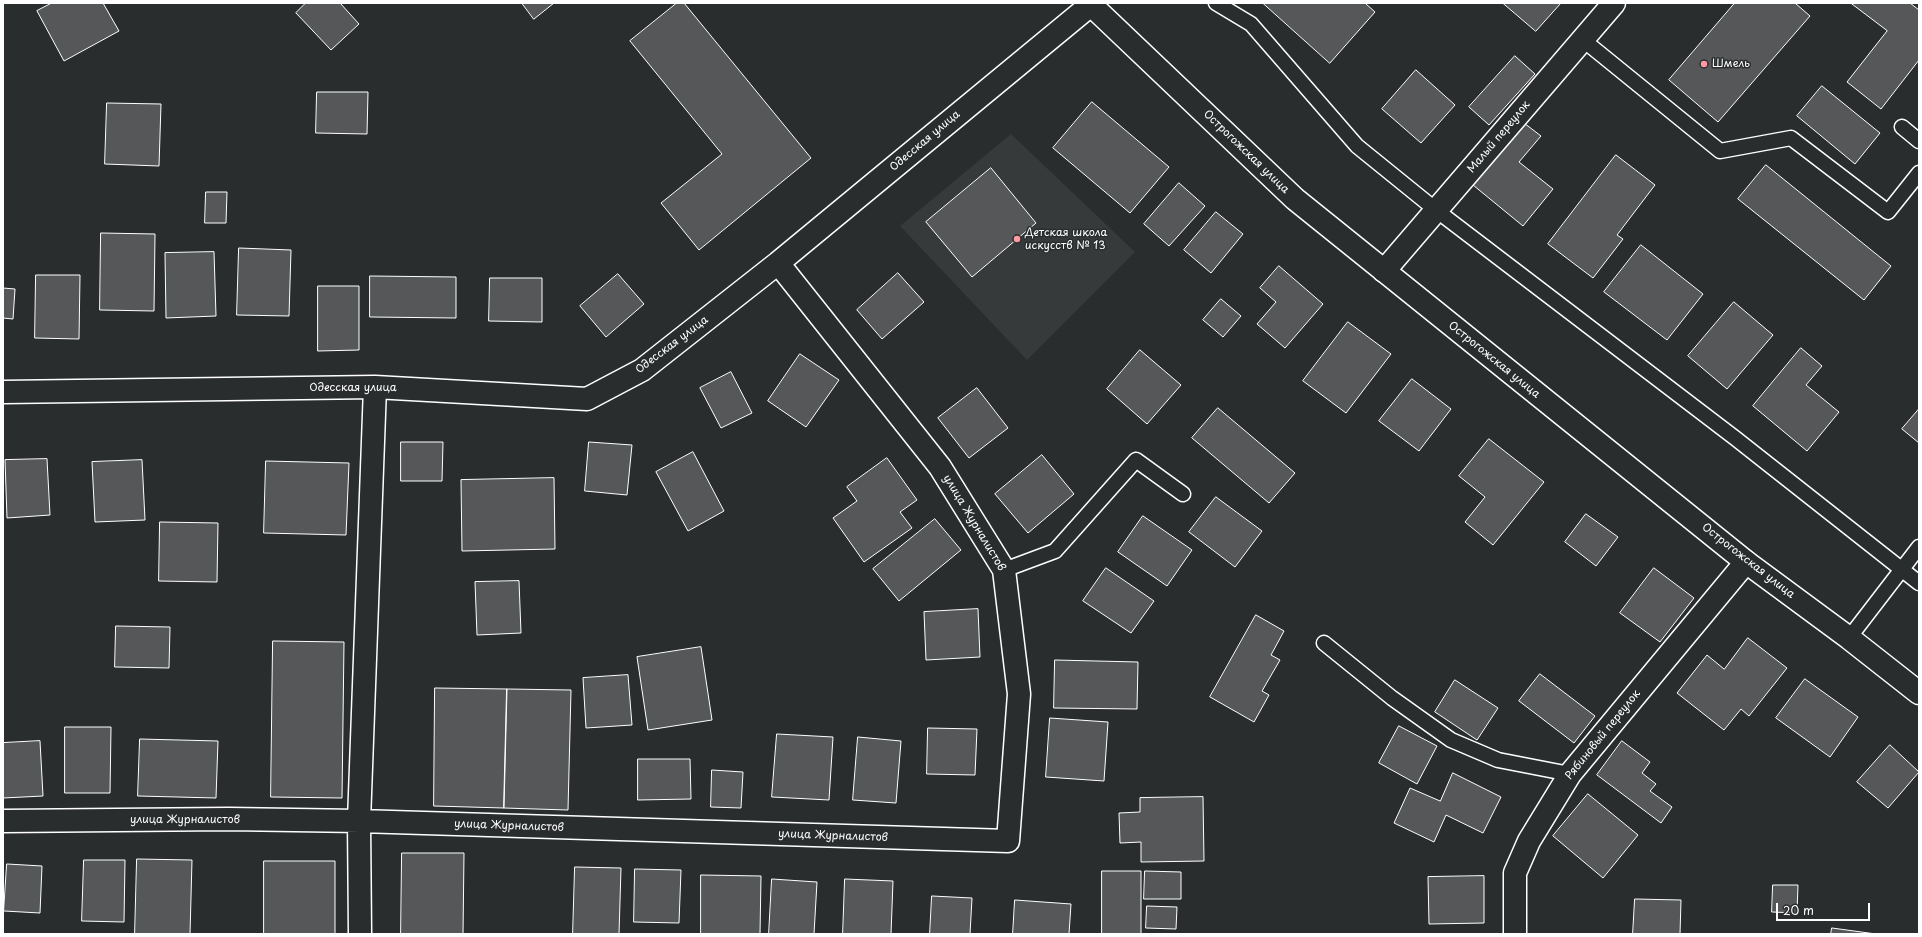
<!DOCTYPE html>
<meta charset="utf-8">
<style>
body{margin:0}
#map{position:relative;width:1922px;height:937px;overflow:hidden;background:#2a2d2e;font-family:"Playpen Sans",sans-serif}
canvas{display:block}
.frame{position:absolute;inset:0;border:4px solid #fff;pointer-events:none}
.scale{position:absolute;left:1776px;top:903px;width:94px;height:18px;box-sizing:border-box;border:2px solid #fff;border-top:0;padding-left:5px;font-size:12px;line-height:14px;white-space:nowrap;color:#fff;-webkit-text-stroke:3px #2a2d2e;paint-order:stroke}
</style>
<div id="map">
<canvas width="1922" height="937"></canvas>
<div class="frame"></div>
<div class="scale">20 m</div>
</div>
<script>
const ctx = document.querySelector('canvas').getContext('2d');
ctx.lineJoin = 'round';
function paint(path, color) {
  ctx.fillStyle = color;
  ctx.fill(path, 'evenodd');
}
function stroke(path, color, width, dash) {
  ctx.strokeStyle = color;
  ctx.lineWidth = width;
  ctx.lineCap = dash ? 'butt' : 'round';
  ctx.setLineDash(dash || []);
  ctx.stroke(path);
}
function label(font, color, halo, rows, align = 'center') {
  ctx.font = font + ' "Playpen Sans",sans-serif';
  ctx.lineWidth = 3;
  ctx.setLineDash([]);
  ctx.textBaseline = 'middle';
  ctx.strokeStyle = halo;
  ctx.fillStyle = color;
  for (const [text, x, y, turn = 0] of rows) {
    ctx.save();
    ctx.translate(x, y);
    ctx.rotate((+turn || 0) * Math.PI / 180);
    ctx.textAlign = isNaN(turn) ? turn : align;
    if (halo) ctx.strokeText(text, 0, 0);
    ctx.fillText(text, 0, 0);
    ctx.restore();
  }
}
paint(new Path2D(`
 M1011,134l124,118 -108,108 -127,-134z`), '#373a3b');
const building = new Path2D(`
 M52,3h51l16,28 -55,30 -27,-50z
 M306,3h34l19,21 -28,26 -35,-37z
 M522,3h32l-20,16z
 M677,3h7l127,155 -112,92 -38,-47 61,-49 -92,-113z
 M1263,3h102l10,9 -45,51z
 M1503,3h58l-25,28z
 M1735,3h60l15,13 -92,106 -49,-42z
 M1851,3h59l9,7v50l-38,49 -34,-27 40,-51z
 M1515,56l20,18 -46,51 -20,-18z
 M1416,70l39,35 -34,38 -39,-34z
 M1822,86l58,47 -25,31 -58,-48z
 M317,92h51l-1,42 -51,-1z
 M1092,102l77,65 -39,46 -77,-65z
 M107,103l54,1 -2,62 -54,-2z
 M1524,123l17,13 -22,26 34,27 -30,37 -50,-41z
 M1616,155l39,30 -38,50 6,4 -30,39 -45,-34z
 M1766,165l125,101 -27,34 -126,-101z
 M991,168l45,55 -64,54 -46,-55z
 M1179,183l26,23 -36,40 -25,-22z
 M206,192h21l-1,31h-21z
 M1216,212l27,22 -32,39 -27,-23z
 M101,233l54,1 -1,77 -54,-1z
 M1641,245l62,49 -36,46 -63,-48z
 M239,248l52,2 -2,66 -52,-1z
 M214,252l2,64 -50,2 -1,-65z
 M1279,266l44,38 -38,44 -28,-24 19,-22 -16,-14z
 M898,273l26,29 -42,37 -25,-29z
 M618,274l26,30 -38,33 -26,-31z
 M36,275h44l-1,64 -44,-1z
 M370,276l86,1v41l-86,-1z
 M490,278h52v44l-53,-1z
 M318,286h41v64l-41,1z
 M3,288l12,1 -2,30 -10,-1z
 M1221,299l20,17 -18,21 -20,-17z
 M1734,302l39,33 -46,54 -39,-33z
 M1348,322l43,32 -45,59 -43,-32z
 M1801,348l21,18 -16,19 33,27 -32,39 -54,-45z
 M1140,350l41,35 -34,39 -40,-35z
 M800,354l39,26 -33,47 -38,-26z
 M731,372l21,41 -31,15 -21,-40z
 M1412,379l39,30 -32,42 -40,-30z
 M977,388l31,40 -39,30 -31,-40z
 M1218,408l77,65 -26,30 -77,-65z
 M1919,409v34l-17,-14z
 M1489,439l55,43 -51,63 -28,-23 20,-25 -26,-21z
 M401,442h42l-1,39h-41z
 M589,442l43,3 -5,50 -42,-4z
 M693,452l31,59 -36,20 -32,-59z
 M1042,455l32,39 -46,39 -33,-39z
 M887,458l30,42 -17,12 12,16 -48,34 -31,-44 24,-17 -10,-14z
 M47,459l3,56 -43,3 -2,-58z
 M142,460l3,60 -50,2 -3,-60z
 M266,461l83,2 -3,72 -82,-2z
 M554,478l1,71 -93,2 -1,-71z
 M1216,497l46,34 -27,36 -46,-35z
 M1586,514l32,23 -22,29 -31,-24z
 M1143,516l49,34 -25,36 -49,-34z
 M935,519l26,31 -62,51 -26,-32z
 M160,522l58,1 -1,59 -58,-1z
 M1106,568l48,33 -23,32 -48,-32z
 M1654,568l40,30 -34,44 -40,-29z
 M519,581l2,52 -44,2 -2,-53z
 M978,609l2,48 -54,3 -2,-48z
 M1256,615l28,16 -13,24 9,5 -18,31 7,4 -15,27 -44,-25z
 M116,626l54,1 -1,41 -54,-1z
 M1748,638l39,30 -38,48 -8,-7 -17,21 -47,-37 30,-38 17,14z
 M273,641l71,1 -2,156 -71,-1z
 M701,647l11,73 -64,10 -11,-73z
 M1055,660l83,2 -1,47 -83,-1z
 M1540,674l55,42 -21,27 -55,-42z
 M628,675l4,50 -46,3 -3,-50z
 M1805,679l53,38 -28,40 -54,-39z
 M1455,680l43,28 -21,32 -42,-28z
 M435,688l72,1 -3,119 -70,-2z
 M507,689l64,1 -3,120 -64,-2z
 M1050,718l58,4 -4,59 -58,-4z
 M1399,726l38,20 -20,38 -38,-21z
 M65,727h46l-1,66h-45z
 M928,728l49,1 -2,46 -48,-1z
 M777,734l56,3 -4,63 -57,-3z
 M858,737l43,4 -5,62 -43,-3z
 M140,739l78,2 -2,57 -78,-2z
 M40,741l3,55 -40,2v-55z
 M1622,741l28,21 -8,11 14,11 -6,7 22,16 -11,16 -64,-48z
 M1890,745l29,27 -31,36 -31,-26z
 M638,759h52l1,40 -53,1z
 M712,770l31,2 -2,36 -30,-1z
 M1453,773l48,24 -18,36 -37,-18 -12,27 -40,-19 16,-35 30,13z
 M1588,794l50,41 -35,43 -50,-42z
 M1203,797l1,64 -63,1v-20l-21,1 -1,-30 21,-1v-14z
 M402,853h62l-1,81h-62z
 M137,859l55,1 -2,74h-55z
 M84,860h41l-1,62 -42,-1z
 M264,861h71v73h-71z
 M7,864l35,2 -2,47 -36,-2z
 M575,867l46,1 -2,66h-46z
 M635,869l46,1 -2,53 -45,-1z
 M1102,871h39v63h-39z
 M1145,871l36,1v27h-37z
 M701,875l60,1 -1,58h-59z
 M1484,876v47l-55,1 -1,-47z
 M772,879l45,3 -3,52h-45z
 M845,879l48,2 -2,53h-48z
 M1773,885h25l-1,28 -25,-1z
 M932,896l40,2 -2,36h-40z
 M1635,899l46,1 -1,34h-47z
 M1015,900l56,4 -2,30h-56z
 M1147,906l30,1 -1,22 -30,-1z
 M1832,928l44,6h-45z`);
paint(building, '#555758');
stroke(building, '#fff', 1);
const lane = new Path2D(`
 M1216,3l35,21 106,122 79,64 299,228 184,145
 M1582,39l138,112 71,-13 97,74 31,-39
 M1902,127l17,14
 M1004,570l51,-19 81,-91 47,34
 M1849,638l70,-91
 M1324,643l68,55 59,42 47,20 72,14`);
const street = new Path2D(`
 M1384,271l230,-268
 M3,392l372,-5 212,12 55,-29 136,-107 315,-260
 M3,821l226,-2 130,2 649,20 11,-147 -15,-124 -64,-103 -162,-204
 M360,934l-1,-113 16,-434
 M1515,934v-61l14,-32 41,-67 176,-212`);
const secondary = new Path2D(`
 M1089,3l206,196 451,363 103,76 70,55`);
stroke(lane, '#fff', 17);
stroke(street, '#fff', 25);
stroke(secondary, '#fff', 25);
stroke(lane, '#2a2d2e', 14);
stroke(street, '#2a2d2e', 22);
stroke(secondary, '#2a2d2e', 22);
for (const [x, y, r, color] of [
 [1704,64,4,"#ff9aa2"],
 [1017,239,4,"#ff9aa2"]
]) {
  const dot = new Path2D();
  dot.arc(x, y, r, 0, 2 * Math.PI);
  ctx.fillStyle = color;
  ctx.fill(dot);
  stroke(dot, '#2a2d2e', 1.5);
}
label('11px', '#fff', '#2a2d2e', [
 ["Шмель",1712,64],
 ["Детская школа",1025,233],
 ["искусств № 13",1025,246]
], 'left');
label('11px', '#fff', '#2a2d2e', [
 ["Малый переулок",1499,137,-50],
 ["Одесская улица",925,141,-40],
 ["Острогожская улица",1246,152,44],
 ["Одесская улица",672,345,-37],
 ["Острогожская улица",1494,360,39],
 ["Одесская улица",353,388],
 ["улица Журналистов",974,523,59],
 ["Острогожская улица",1748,561,38],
 ["Рябиновый переулок",1603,735,-51],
 ["улица Журналистов",185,820],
 ["улица Журналистов",509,826,2],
 ["улица Журналистов",833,836,2]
]);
</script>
